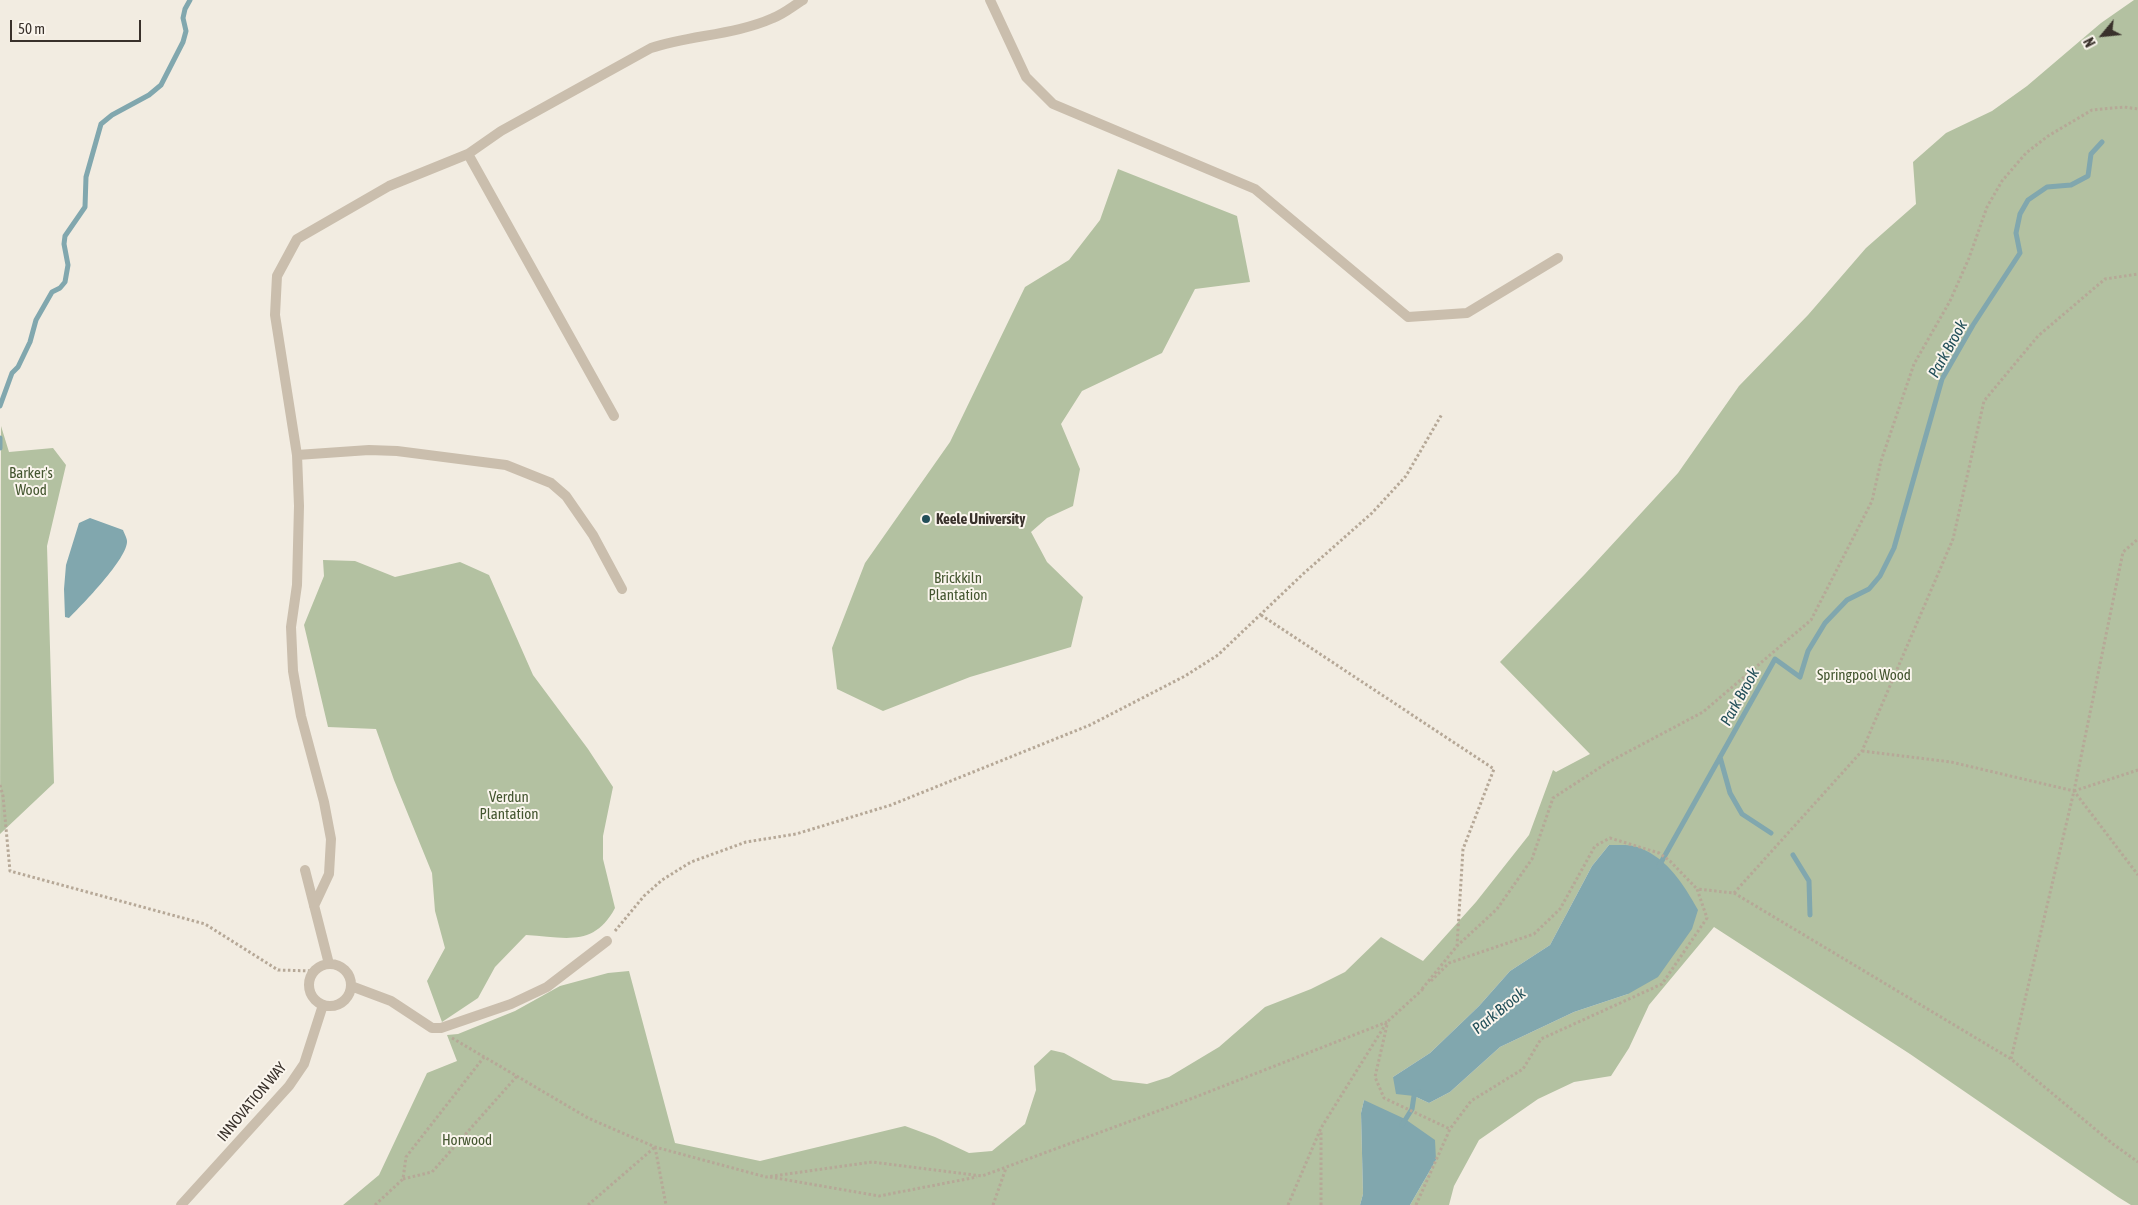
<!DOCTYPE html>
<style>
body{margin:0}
#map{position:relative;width:2138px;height:1205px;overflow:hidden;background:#f2ece1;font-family:"Asap Condensed",sans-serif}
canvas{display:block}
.north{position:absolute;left:2078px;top:10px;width:50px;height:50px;-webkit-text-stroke:4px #faf5ed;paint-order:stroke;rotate:242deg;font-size:14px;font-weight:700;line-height:20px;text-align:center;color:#39312b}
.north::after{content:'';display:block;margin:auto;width:18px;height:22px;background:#39312b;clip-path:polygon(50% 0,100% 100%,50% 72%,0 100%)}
.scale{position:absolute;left:10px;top:20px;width:131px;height:22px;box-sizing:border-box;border:2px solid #39312b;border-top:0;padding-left:6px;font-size:15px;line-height:18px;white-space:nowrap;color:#39312b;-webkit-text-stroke:4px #faf5ed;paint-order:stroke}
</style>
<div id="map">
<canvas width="2138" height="1205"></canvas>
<div class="north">N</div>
<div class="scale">50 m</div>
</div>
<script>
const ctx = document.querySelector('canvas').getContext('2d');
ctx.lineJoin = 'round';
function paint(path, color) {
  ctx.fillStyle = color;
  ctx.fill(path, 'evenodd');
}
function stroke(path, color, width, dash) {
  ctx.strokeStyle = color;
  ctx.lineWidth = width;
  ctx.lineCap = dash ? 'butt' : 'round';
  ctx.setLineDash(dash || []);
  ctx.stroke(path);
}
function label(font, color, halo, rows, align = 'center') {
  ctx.font = font + ' "Asap Condensed",sans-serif';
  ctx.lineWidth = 4;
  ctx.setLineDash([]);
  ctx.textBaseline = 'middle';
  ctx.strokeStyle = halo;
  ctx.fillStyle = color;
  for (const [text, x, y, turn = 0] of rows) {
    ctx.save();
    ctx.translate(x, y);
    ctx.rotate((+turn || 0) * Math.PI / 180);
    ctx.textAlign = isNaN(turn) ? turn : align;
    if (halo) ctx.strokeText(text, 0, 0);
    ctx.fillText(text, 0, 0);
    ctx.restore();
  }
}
paint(new Path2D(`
 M2134,0h4v1205h-7l-13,-8 -208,-143 -196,-127 -65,78 -20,43 -18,28 -37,6 -36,17 -59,41 -25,46 -5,19h-39l26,-45 -72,-60 -3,13 2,81 -3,11h-1017l36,-30 48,-102 30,-12 -10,-26 11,-1 57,-23 45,-25 48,-13 21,-2 46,172 85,18 145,-35 30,11 34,16 23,-2 33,-27 11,-34 -2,-24 17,-16 13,3 49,27 34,4 22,-7 50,-30 46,-40 46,-18 34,-17 36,-35 42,24 53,-59 53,-67 24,-65 3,2 34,-18 -90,-92 85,-88 93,-101 61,-87 69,-71 58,-67 50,-44 -3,-42 33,-29 46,-22 35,-25 74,-63zM1609,845l19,149 -54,18 -74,35 -50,45 -21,11 -15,-7 -21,-19 37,-24 49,-47 31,-35 40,-26 42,-79z
 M1118,169l119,47 13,66 -55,7 -33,64 -80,38 -21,33 19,45 -7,37 -26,12 -16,14 16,30 36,35 -12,50 -101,30 -87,34 -46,-22 -5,-41 33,-85 85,-121 75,-155 44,-27 31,-40z
 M1,426l8,26 44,-4 13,17 -19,81 7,237 -54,51z
 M323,560l32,1 40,16 65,-15 29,13 44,100 55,74 25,38 -10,49v23l12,49c-21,40 -51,29 -89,27l-31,32 -17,31 -36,24 -15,-41 18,-33 -10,-37 -3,-38 -38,-93 -18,-51 -48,-2 -24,-102 20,-49z`), '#b3c1a1');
paint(new Path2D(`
 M90,518l33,12c1,3 4,8 4,11 1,17 -45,64 -58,77l-4,-1 -1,-28 2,-24 13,-42z
 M1609,845c10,0 23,-1 31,3 28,11 44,37 58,62l-6,19 -34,48 -30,17 -54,18 -74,35 -50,45 -21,11 -15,-7 -18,-2 -3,-17 37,-24 49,-47 31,-35 40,-26 42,-79z
 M1364,1100l41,19 30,21 1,20 -26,45h-50l3,-11 -2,-81z`), '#81a7ae');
stroke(new Path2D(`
 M0,406l12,-33 6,-6 12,-25 6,-22 16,-28 8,-4 5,-6 3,-17 -4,-21 1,-8 20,-29 1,-30 15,-53 11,-9 37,-20 12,-10 22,-43 3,-11 -3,-13 2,-9 5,-9
 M0,438v10
 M1720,757l10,36 12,21 29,19
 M1793,855l16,26 1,34
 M1659,866l116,-207 25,18 8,-26 17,-28 22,-23 22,-11 11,-13 14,-28 48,-169 31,-54 47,-72 -4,-20 4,-19 8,-14 19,-13 24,-2 17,-9 3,-22 11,-12
 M1402,1125l10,-16 2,-13 5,-4`), '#81a7ae', 5);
stroke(new Path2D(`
 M1261,615l233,154 -31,80 -6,97
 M1862,751l89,11 123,29 64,84
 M0,785l3,11 7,75 195,53 73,46 35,1
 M2074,791l64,-21
 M1734,893l277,166 102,85 25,18
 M615,931l29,-35 18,-16 29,-18 55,-20 50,-8 95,-29 199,-80 95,-49 33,-21 85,-81 69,-61 34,-37 36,-62
 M1431,981l18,-18 85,-29 26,-25 35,-63 15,-8 49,15 11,8 27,28
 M1422,989l35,-43 40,-37 35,-50 21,-61 54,-35 96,-51 108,-92 61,-119 9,-40 33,-97 36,-63 19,-43 18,-51 15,-26 24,-28 22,-17 44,-26 32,-3 14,2
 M1387,1025l-12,52 9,21 66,31
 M452,1038l136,80 67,29 111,30 106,-15 110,14 211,-78 194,-76
 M2011,1059l63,-268 49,-239 15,-13
 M655,1147l11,58
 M770,1177l109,19 98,-19
 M403,1179l29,-7 85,-96
 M375,1205l28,-26 3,-22 78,-100
 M588,1205l67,-58
 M993,1205l13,-37
 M1288,1205l33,-77 66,-106 36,-33
 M1321,1205v-74
 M1416,1205l34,-76 21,-28 52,-32 18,-30 121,-55 45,-66 -10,-29 37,4 128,-142 91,-212 31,-138 54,-65 67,-57 33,-5`), '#b6a897', 3, [2.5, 2.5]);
stroke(new Path2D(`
 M990,0l36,77 27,27 202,85 153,128 59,-4 91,-55
 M468,154l33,-23 150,-83c40,-13 84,-13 122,-30 11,-4 20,-12 30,-18
 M297,455l-22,-140 2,-39 20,-37 92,-53 79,-32 146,262
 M305,870l24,94
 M314,906l15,-32 2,-35 -7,-37 -23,-86 -8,-45 -2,-44 6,-42 2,-79 -2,-51 72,-5 28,1 109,14 45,18 15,13 27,39 29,54
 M309 985a21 21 0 1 1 42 0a21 21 0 1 1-42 0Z
 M351,986l40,15 41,27h9l70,-24 36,-17 60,-46
 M181,1205l108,-119 15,-22 19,-59`), '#cabead', 10);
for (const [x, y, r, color] of [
 [926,519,5,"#224f59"]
]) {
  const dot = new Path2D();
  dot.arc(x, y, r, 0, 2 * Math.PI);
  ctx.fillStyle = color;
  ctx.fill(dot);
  stroke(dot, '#faf5ed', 2);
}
label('15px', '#445630', '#faf5ed', [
 ["Barker's",31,473],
 ["Wood",31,490],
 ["Brickkiln",958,578],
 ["Plantation",958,595],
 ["Springpool Wood",1864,675],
 ["Verdun",509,797],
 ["Plantation",509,814],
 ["Horwood",467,1140]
]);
label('bold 15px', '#39312b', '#faf5ed', [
 ["Keele University",936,519]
], 'left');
label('15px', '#39312b', '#faf5ed', [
 ["INNOVATION WAY",252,1102,-50]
]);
label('italic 16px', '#224f59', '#faf5ed', [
 ["Park Brook",1948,349,-61],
 ["Park Brook",1740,697,-61],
 ["Park Brook",1499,1011,-39]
]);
</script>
